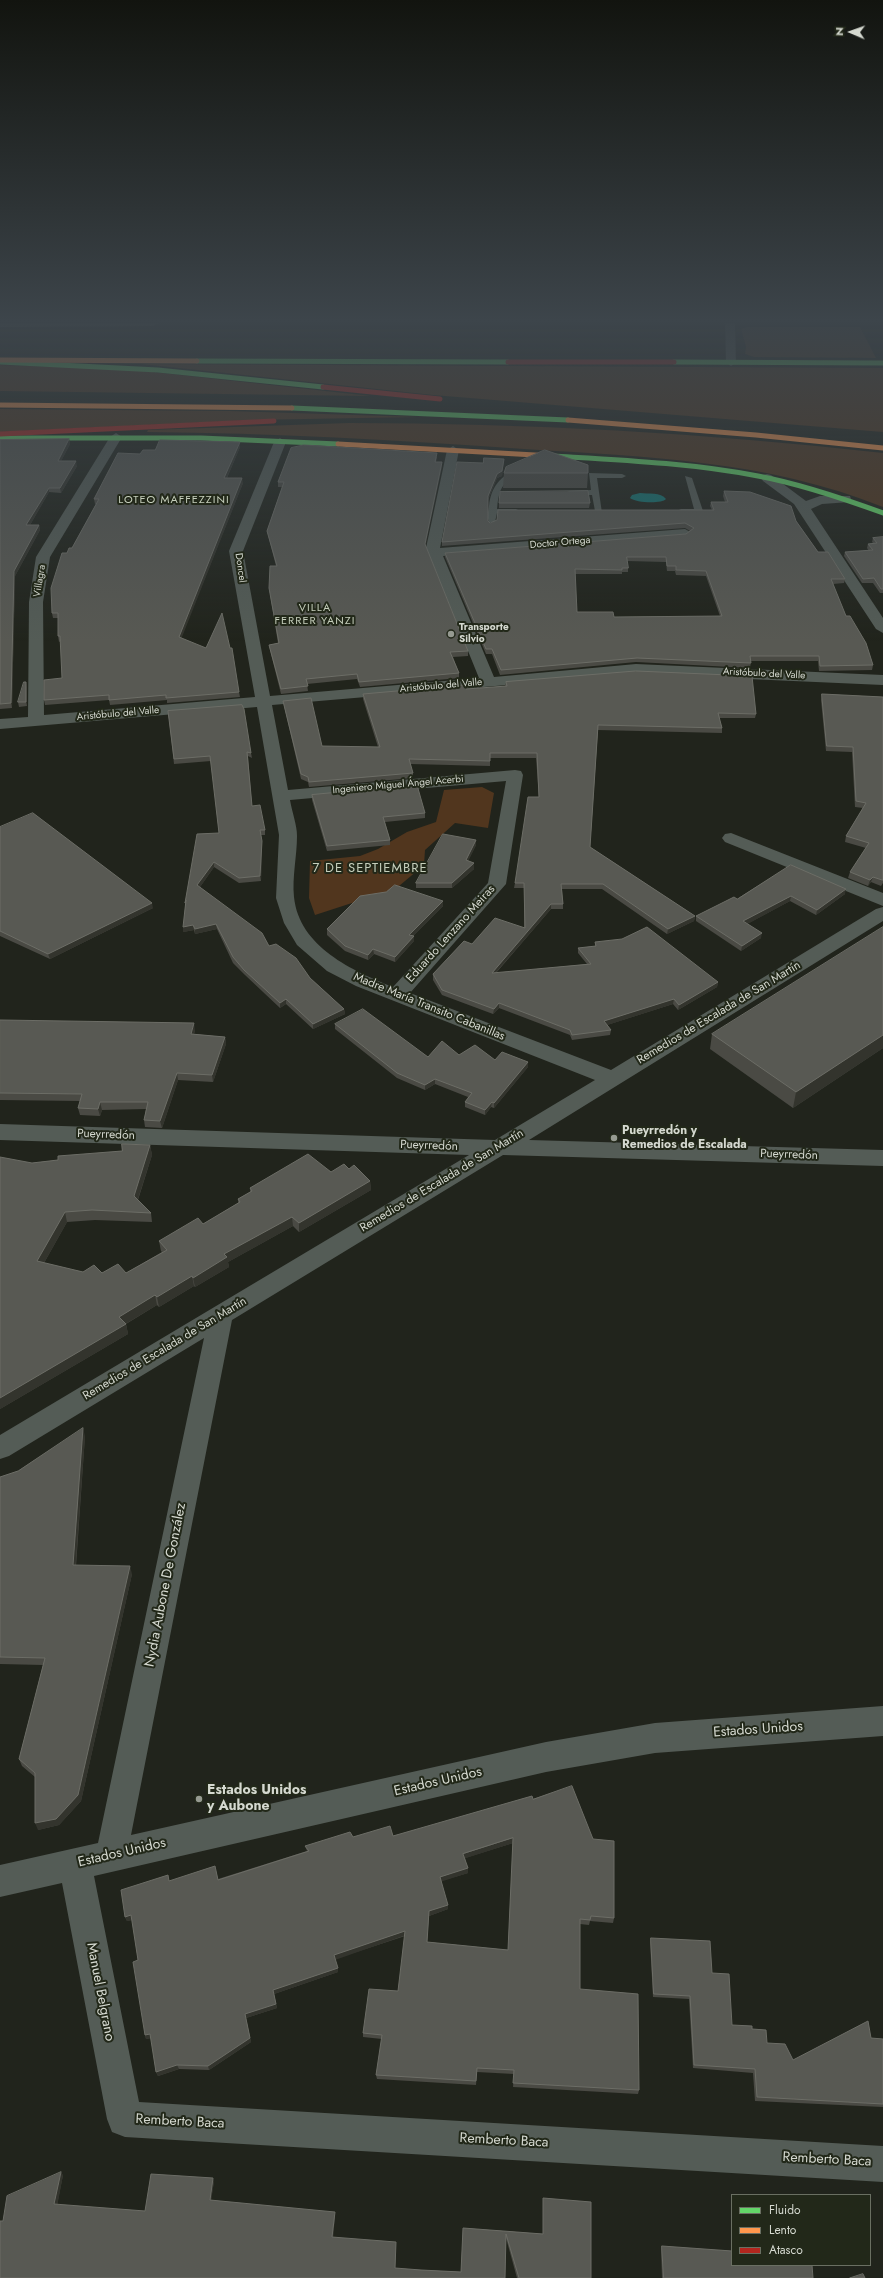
<!DOCTYPE html>
<meta charset="utf-8">
<style>
body{margin:0}
#map{position:relative;width:883px;height:2278px;overflow:hidden;background:#21241c;font-family:Jost,sans-serif}
canvas{display:block}
.legend{position:absolute;left:731px;top:2194px;width:140px;height:72px;box-sizing:border-box;background:#222819;border:1px solid #6a6f62;margin:0;padding:5px 7px;list-style:none;font-size:12px;color:#d5d9d0}
.legend li{display:flex;align-items:center;gap:8px;height:20px}
.legend b{width:20px;border:1px solid #6a6f62}
.north{position:absolute;left:831px;top:12px;width:40px;height:40px;-webkit-text-stroke:3px #222819;paint-order:stroke;rotate:272deg;font-size:11px;font-weight:700;line-height:16px;text-align:center;color:#d5d9d0}
.north::after{content:'';display:block;margin:auto;width:14px;height:18px;background:#d5d9d0;clip-path:polygon(50% 0,100% 100%,50% 72%,0 100%)}
</style>
<div id="map">
<canvas width="883" height="2278"></canvas>
<ul class="legend">
<li><b style="height:5px;background:#63d668"></b>Fluido</li>
<li><b style="height:5px;background:#ff974d"></b>Lento</li>
<li><b style="height:5px;background:#b3261e"></b>Atasco</li>
</ul>
<div class="north">N</div>
</div>
<script>
const ctx = document.querySelector('canvas').getContext('2d');
ctx.lineJoin = 'round';
function paint(path, color) {
  ctx.fillStyle = color;
  ctx.fill(path, 'evenodd');
}
function stroke(path, color, width, dash) {
  ctx.strokeStyle = color;
  ctx.lineWidth = width;
  ctx.lineCap = dash ? 'butt' : 'round';
  ctx.setLineDash(dash || []);
  ctx.stroke(path);
}
function label(font, color, halo, rows, align = 'center') {
  ctx.font = font + ' Jost,sans-serif';
  ctx.lineWidth = 4;
  ctx.setLineDash([]);
  ctx.textBaseline = 'middle';
  ctx.strokeStyle = halo;
  ctx.fillStyle = color;
  for (const [text, x, y, turn = 0] of rows) {
    ctx.save();
    ctx.translate(x, y);
    ctx.rotate((+turn || 0) * Math.PI / 180);
    ctx.textAlign = isNaN(turn) ? turn : align;
    if (halo) ctx.strokeText(text, 0, 0);
    ctx.fillText(text, 0, 0);
    ctx.restore();
  }
}
paint(new Path2D(`
 M747,327h113l16,31 -122,-1 -9,-3 1,-7 -5,-18z
 M141,364l742,4v64l-450,-37z
 M0,365l125,4 246,27 -371,-5z
 M0,409l230,2 187,6 -167,3 -250,12z
 M349,423c178,0 357,10 534,30v54c-117,-47 -236,-50 -359,-58 -126,-9 -252,-16 -377,-17l1,-2z
 M482,787l12,6 -6,35 -33,-5 -30,27 -1,15 -38,32 -34,6 -37,12 -6,-17 1,-37 50,-5 18,-7 29,-17 29,-10 8,-32z`), '#51361e');
paint(new Path2D(`
 M640,493c8,1 21,-1 26,6 -4,5 -30,4 -36,-1l2,-3z`), '#147270');
paint(new Path2D(`
 M517,468l7,2c-17,17 -24,7 -27,39h19l4,2 -4,2h-19l-2,9h-6c-2,-5 -1,-11 0,-16 2,-19 11,-29 28,-38z
 M589,473l33,1 4,2 -4,2h-25l5,35 -7,-2 -3,-16h-23l-4,-2 4,-2 22,-1z
 M685,476l7,2 11,33 -1,2h-21l-4,-2 4,-2h13z`), '#545c56');
paint(new Path2D(`
 M0,323h158l-5,3 -153,1z
 M725,323h10l1,40 -5,3 -5,-3z
 M116,433l6,4 -72,120 -7,45 1,113 211,-18 -26,-146 45,-109 6,-4 6,4 -43,109 27,145 209,-18 -53,-130 21,-98 6,-4 6,4 -19,98 245,-19 7,4 -7,4 -242,19 51,121 142,-13 247,11v10l-247,-11 -364,31 16,85 227,-20 6,1 2,4 -17,109 -96,109 201,77 265,-161 7,-2v14l-354,219 354,10v16l-380,-11 -271,165 -101,515 415,-93 109,-19 228,-17v30l-228,17 -109,19 -452,104 45,226 744,44v36l-758,-45 -13,-5 -5,-13 -45,-236 -62,14v-32l98,-22 106,-505 -195,118 -9,3v-24l469,-280 -469,-15v-16l495,16 100,-60 -239,-94 -29,-15 -30,-26 -13,-22 -8,-25 3,-63 -22,-128 -257,22v-10l28,-2 1,-115 7,-45 74,-120zM506,781l-18,102 -95,104c-40,-16 -94,-40 -99,-90 -2,-20 3,-41 3,-61 0,-11 -5,-24 -7,-36z
 M767,474l4,1 35,26 14,-5h30l1,3 -1,3 -28,2 -11,5 72,109v15l-7,-4 -82,-125 -31,-23 -2,-3 2,-3z
 M731,833l152,60v13l-158,-64 -3,-4 3,-4z`), '#545c56');
stroke(new Path2D(`
 M197,361l311,1
 M0,362l158,8 165,17
 M674,362l209,1
 M292,408l276,12
 M0,438h201l137,6
 M553,456c68,4 138,7 205,20 43,8 84,22 125,37`), '#63d668', 5);
stroke(new Path2D(`
 M0,360l197,1
 M0,405l292,3
 M568,420l188,15 127,13
 M338,444l215,12`), '#ff974d', 5);
stroke(new Path2D(`
 M508,362h166
 M323,387l117,12
 M0,434l274,-13`), '#b3261e', 5);
paint(new Path2D(`
 M69,439l1,5 -9,17 16,5 -16,27 -12,-1 -19,33h9l1,5 -25,46 -3,132 -12,1v-269z
 M240,447l-13,31 16,5 -62,155 58,54 1,5 -73,6v-3l-57,5 -1,-5 -64,5 -1,-5 18,-22 -1,-37 -2,1 -1,-6v-18h-5l-1,-5 20,-65 24,-44h-1l-1,-5 46,-45 15,-4z
 M437,457l-1,5 6,4 -17,80 43,105v5l-15,1 6,16v5l-99,9 -3,-8 -50,5 1,7 -27,3 -11,-44 -1,-5 9,-2 -9,-55 7,-22 -8,-31 -1,-4 15,-44h-4v-5z
 M504,459l-2,17 -5,2 -9,22v21l2,2 222,-13 -2,-4 1,-4h14l-2,-6 1,-5 72,30 22,31 27,27 -1,4 -11,1 13,32 27,49 -1,5 -53,1 -1,-10h-67l-1,7 -114,-6 -136,13 -8,-21h-6l-41,-97v-4l241,-19 4,-3 -5,-3 -243,18v-4l41,-79zM627,561l39,1 1,9h8l1,4 30,1 14,40 -106,1 -37,-5 -2,-38h47v-2h6v-4z
 M504,473h84l-1,15h-84z
 M499,503h91l-1,5h-90z
 M883,537v56h-3l-7,-10h-11l-18,-27 1,-4 24,-1 -2,-3 1,-4 5,-1 -1,-1 1,-4z
 M506,682l250,32 -1,4h-36l3,10v5l-124,-3 -8,117 105,69 -1,5 -27,13 -65,-45h-40l1,15v5h-12l-55,64 91,-9 -9,-11v-5l17,-2v-4l123,40 -1,5 -39,23 -5,-6 -66,21 4,5 -1,5 -38,5 -2,-5 -71,-27 -6,6 -51,-19 -9,-15v-6l39,-30 52,-16v-40h-10l1,-5 24,-86 -3,-39h-46v8l-80,-2 3,9v5l-104,9 -1,-5 -7,-3 -17,-73 -1,-5 39,45 56,1 -15,-48v-5l103,-5 39,-3z
 M27,687v19l-8,1 -1,-5z
 M822,694l61,3v186l-2,3 -10,-4 -3,4 -20,-8 2,-6 16,-24 -21,-6 1,-6 17,-28 -8,-1 -3,-55 -26,-1 -5,-51z
 M168,711l83,42 1,5 -4,-2 4,50 13,24v5h-4l1,11 -1,35 -22,2 -25,-16 -14,20 69,59 41,32 34,31 1,5 -32,15 -27,-25 -6,4 -35,-33 -12,-12 -16,-34 -22,5 -1,-4 -11,2 2,-24v-5l34,-70 -8,-72 -37,3z
 M312,795l113,18v5l-40,4 5,18v5l-63,6 -15,-51z
 M0,827l153,81 -103,51 -50,-23z
 M476,840v5l-8,16 6,2v6l-22,19h-36v-5z
 M791,865l54,29 -29,21 -26,-14 -43,23 14,14 -20,13 -45,-30v-5l41,-17z
 M443,901v5l-30,30 1,5 -19,21 -21,-8 -6,6 -23,-9 -18,-16v-6z
 M883,927v121l-90,60 -83,-59 2,-15z
 M0,1020l195,10 -1,4 31,3 1,7 -13,38 -35,-2 -16,48 -17,-1 -1,-7 2,-11 -44,1 -2,6 -20,-1 -2,-7 2,-7 -80,-1z
 M335,1024l93,33 31,-2 36,5 33,2v5l-34,41 -3,-1 -6,8 -20,-8v-5l3,-5 -33,-13 -10,6 -28,-12 -62,-49z
 M150,1145l2,10 -14,45 13,13 1,9 -57,-2 -28,2 -23,41 39,9 43,1 36,-21 -1,-1 -2,-10 44,-17 35,-21v-4l12,-7v-4l99,-19 21,12 1,9 -72,42 -6,-6 -65,36 1,5 -34,20 -1,-1 -35,21 -2,-2 -31,19 2,10 -128,75 32,-246 26,-3 64,-9z
 M85,1436l-9,130 56,8 -51,227 -22,24 -21,5 -3,-53 -13,-11 -3,-7 24,-94 -43,-1v-187l18,-6z
 M533,1799l81,119 -1,5 -23,-2 -1,4 -9,-1v65l59,101 -1,4 -125,-7 1,-13 -37,-2 -1,13 -99,-6 -1,-4 6,-36 -19,-2v-4l35,-42 7,-55 -70,23 3,13 -64,22 3,14 -31,10 5,24 -42,28 -30,-1 -21,7 -2,-4 -5,-34 -5,1 -1,-4 -7,-75 -6,-40 -5,1 -2,-4 44,-36 47,-10 2,8 89,-28 -2,-5 48,-9 40,-1zM513,1843l-5,107 -81,-8 2,-26 19,-7 -7,-28 27,-8 -3,-15z
 M651,1938l61,35 20,52 20,4 15,14 26,17 78,-22 12,1v68l-128,-6 -2,-28 -60,-5 -4,-69 -36,-2 -3,-55z
 M63,2175l-6,30 88,6 69,-30 -3,19 124,15 -2,22 63,7 -1,24 26,2 40,2 2,-44 80,6v-36l48,80h-74l-11,-40 -1,40h-505l3,-57z
 M662,2246l151,32h-151l-1,-29z`), '#4a4a44');
paint(new Path2D(`
 M69,439l1,5 -11,21 -1,-4z
 M240,442v5l-15,35 -1,-4z
 M504,459l-2,17 -5,2 -9,22v-4z
 M76,461l1,5 -16,27 -1,-5z
 M442,462v4l-17,83v-5z
 M242,478l1,5 -63,159 -1,-5z
 M49,488v4l-22,38 -1,-5z
 M39,525l1,5 -25,46 -3,132 -1,-5 3,-132z
 M26,682l1,5v19l-1,-4z
 M476,840v5l-10,20v-5z
 M262,841v5l-1,35 -1,-5z
 M214,862v5l-16,23 -1,-5z
 M474,863v6l-22,19v-5z
 M873,877l-2,5 -3,4 2,-6z
 M846,889l-1,5 -29,21 1,-5z
 M791,896l-1,5 -48,26 1,-6z
 M443,901v5l-34,34v-5z
 M152,903l1,5 -103,51 -2,-5z
 M551,904v5l-60,69 1,-5z
 M695,916l-1,5 -27,13 1,-5z
 M216,924l1,5 -22,5v-5z
 M193,925l1,5 -11,2v-5z
 M762,933l-1,5 -20,13 1,-5z
 M414,936v5l-19,21v-5z
 M373,949l1,5 -6,6v-5z
 M718,982l-1,5 -39,23 1,-5z
 M286,999v5l-6,4v-5z
 M674,999l-1,5 -69,22v-5z
 M499,1003v5l-6,6 1,-5z
 M344,1009l1,5 -32,15v-5z
 M194,1023l1,7 -3,11 -1,-7z
 M883,1035v13l-90,60 3,-16z
 M225,1037l1,7 -13,38 -1,-7z
 M528,1062v5l-34,41v-5z
 M177,1073l1,7 -16,48 -2,-7z
 M435,1079v5l-10,6v-5z
 M100,1102l2,8 -2,6 -2,-7z
 M492,1102l-1,5 -6,8v-5z
 M150,1145l2,10 -16,50 -2,-9z
 M370,1181l1,9 -72,42v-9z
 M65,1212l2,10 -27,48 -3,-9z
 M292,1217l1,9 -65,36 1,5 -34,20 -2,-9 31,-24z
 M192,1276l2,10 -35,21 -2,-10z
 M155,1295l2,10 -35,21 -3,-9z
 M126,1324l2,10 -128,75v-11z
 M83,1428l2,8 -10,137 -2,-8z
 M130,1566l2,8 -51,227 -22,24 -21,5 -3,-7z
 M513,1838v5l-50,16v-5z
 M468,1868v5l-28,9v-5z
 M448,1905v4l-19,7 -2,31 2,-36z
 M131,1915l2,5 -6,1 -2,-4z
 M405,1931l1,4 -71,25 -1,-5z
 M338,1968v4l-64,22 3,14 -31,10 5,24 -42,28 -1,-4 37,-52 28,-24z
 M150,2034l2,4 -6,1 -1,-4z
 M177,2065l2,4 -21,7 -2,-4z
 M61,2172l2,3 -6,32 -3,-3z
 M213,2178l1,3 -3,21 -1,-2z
 M335,2212v3l-2,25 -1,-3z`), '#33342d');
const building = new Path2D(`
 M69,439l-11,22h18l-16,27h-11l-23,37h13l-25,46 -3,132 -11,1v-264z
 M160,440l80,2 -16,36h18l-63,159 27,11 16,-35 8,35h2l7,44 -73,6v-3l-57,5v-5l-65,5v-20l18,-2 -2,-42h-2v-23h-6l-1,-25 11,-35h5l2,-5h3l27,-49h-5l24,-46 22,1 3,-4h12z
 M304,445l133,8 -2,9h7l-17,82 43,107 -18,1 9,21 -100,9 -2,-8 -51,5 2,7 -27,3 -12,-44 10,-2 -10,-55 1,-22h7l-10,-35 17,-49h-6l13,-34z
 M545,450l43,15v8h-84l2,-6z
 M484,458l20,1 -2,12 -5,3 -9,22v25l2,2 7,-3 1,-10h216l-3,-8h17l-4,-11 26,1 41,14 5,15 22,31h10l17,27h-14l15,37h4l16,27 7,22 -53,1 -1,-10h-69l1,7 -114,-5 -136,12 -9,-21h-6l-41,-96 241,-19 8,-6 -9,-5 -243,19 15,-80 26,1zM627,557h39l1,9h9v4l30,1 16,45 -108,1 -1,-5h-36l-2,-43 47,1v-2h6z
 M588,491l2,12h-91l1,-11z
 M883,537v52h-2l-7,-11 -11,1 -18,-27 28,-2 -5,-6 9,-1 -4,-5z
 M636,671l116,5 4,38 -38,-1 4,15 -124,-3 -8,122 105,69 -27,13 -65,-45h-42l2,20h-12l-59,69 99,-9 -13,-16 18,-2 -1,-4 27,-3 25,-12 71,55 -39,23 -5,-6 -70,22 7,9 -39,5 -2,-5 -71,-27 -5,6 -52,-19 -9,-16 31,-33 8,3 23,-26 30,10 -1,-45h-9l13,-86h11l-2,-44h-47v8l-81,-2 4,14 -104,9 -1,-5 -7,-3 -18,-73 28,-3 11,48 58,1 -17,-53 101,-9 2,4 41,-3 -1,-4z
 M24,682h2v20h-8z
 M822,694l61,3v183h-1l-9,-3 -3,3 -20,-8 19,-29 -23,-7 20,-33 -10,-2 -3,-54 -26,-1z
 M242,705l2,4 7,44 -4,-1 5,54 8,-1 5,25h-5l2,11 -2,35 -21,2 -25,-16 -17,23 65,48 7,13 7,-2 20,14 14,20 34,31 -31,15 -27,-25 -6,4 -36,-33 -11,-13 -17,-33 -21,5 -2,-4 -10,2 3,-27 -1,3 12,-69 22,-1 -9,-77 -36,3 -6,-48z
 M417,785l8,28 -42,4 7,23 -63,6 -15,-51z
 M33,813l119,90 -104,51 -48,-23v-104z
 M443,834l33,6 -10,20 8,3 -22,20h-36z
 M791,865l55,24 -29,21 -26,-14 -48,25 19,12 -20,13 -46,-30 38,-19 3,2z
 M395,885l48,16 -34,34 5,1 -19,21 -22,-8 -5,6 -23,-9 -18,-17 33,-33 26,-4z
 M883,927v108l-87,57 -84,-58z
 M363,1009l65,48 14,-16 17,14 16,-10 20,15 7,-8 26,10 -34,41 -2,-1 -7,8 -20,-8 7,-9 -37,-14 -10,6 -28,-12 -62,-49z
 M0,1020l194,3 -3,11 34,3 -13,38 -35,-2 -17,48 -16,-1 4,-18h-48l-2,7 -20,-1 4,-14 -82,-1z
 M122,1144l28,1 -16,51 17,17 -59,-3 -27,2 -28,49 46,11 11,-7 8,8 16,-9 8,9 41,-23 -8,-9 39,-23 5,6 37,-22 -2,-3 14,-8 -2,-3 58,-34 23,18 13,-8 5,5 5,-4 16,16 -71,42 -7,-6 -68,37 3,3 -34,21 -1,-2 -35,21 -2,-2 -36,22 7,7 -126,74v-241l32,6 26,-3v-4l64,-5z
 M83,1428l-10,137 57,1 -52,229 -22,24 -21,4v-50l-16,-14 26,-101 -45,-1v-180l18,-6z
 M572,1786l21,53 21,2v77l-23,-2 -1,4 -10,-1v70l58,5 1,96 -126,-7 1,-13 -37,-2 -1,13 -100,-6 6,-40 -19,-2 6,-44 29,2 7,-60 -71,24 4,13 -65,22 3,14 -31,10 5,24 -42,28 -31,-1 -21,7 -6,-38 -5,1 -12,-73 5,-2 -7,-45 -6,2 -4,-27 47,-15 1,6 46,-15 3,14 91,-29 -4,-5 45,-14 3,5 37,-11 3,10 125,-36 14,-4 1,3zM513,1838l-5,112 -81,-8 2,-31 19,-6 -8,-28 28,-9 -5,-14z
 M651,1938l59,3 2,32 17,1 3,51 20,1v3l14,1 1,13 18,1 8,16 75,-39 3,17 12,1v65l-126,-7 -2,-28 -61,-4 -4,-69 -36,-2z
 M61,2172l-7,32 91,7 6,-37 62,4 -3,22 125,12 -3,25 64,5 -1,26 26,2 40,2 2,-44 80,6v-36l48,4v76h-72l-13,-44 -1,44h-505v-57h3l4,-25z
 M662,2246l70,5v14h80l1,13h-149z
 M863,2274l2,4h-15z`);
paint(building, '#585953');
stroke(building, '#6c6d66', 1);
const sky = ctx.createLinearGradient(0, 0, 0, 642);
sky.addColorStop(0, '#12140f');
sky.addColorStop(0.5, '#3d454b');
sky.addColorStop(1, '#3d454b00');
ctx.fillStyle = sky;
ctx.fillRect(0, 0, 883, 642);
for (const [x, y, r, color] of [
 [451,634,4,"#969a91"],
 [614,1138,4,"#969a91"],
 [199,1799,4,"#969a91"]
]) {
  const dot = new Path2D();
  dot.arc(x, y, r, 0, 2 * Math.PI);
  ctx.fillStyle = color;
  ctx.fill(dot);
  stroke(dot, '#222819', 1.5);
}
label('10px', '#d5d9d0', '#222819', [
 ["Doctor Ortega",560,543,-5],
 ["Doncel",240,568,82],
 ["Villagra",40,581,-81],
 ["Aristóbulo del Valle",764,674,3],
 ["Aristóbulo del Valle",441,686,-5],
 ["Aristóbulo del Valle",118,714,-5],
 ["Ingeniero Miguel Ángel Acerbi",398,785,-5]
]);
label('bold 10px', '#d5d9d0', '#222819', [
 ["Transporte",459,628],
 ["Silvio",459,640]
], 'left');
ctx.letterSpacing = '1px';
label('11px', '#c6cfbc', '#222819', [
 ["LOTEO MAFFEZZINI",174,500],
 ["VILLA",315,608],
 ["FERRER YANZI",315,621]
]);
ctx.letterSpacing = '0px';
label('12px', '#d5d9d0', '#222819', [
 ["Eduardo Lenzano Meiras",451,934,-48],
 ["Madre María Transito Cabanillas",429,1007,22],
 ["Remedios de Escalada de San Martín",719,1013,-31],
 ["Pueyrredón",106,1135,2],
 ["Pueyrredón",429,1146,2],
 ["Pueyrredón",789,1155,2],
 ["Remedios de Escalada de San Martín",442,1181,-31],
 ["Remedios de Escalada de San Martín",165,1349,-31]
]);
label('bold 12px', '#d5d9d0', '#222819', [
 ["Pueyrredón y",622,1131],
 ["Remedios de Escalada",622,1145]
], 'left');
ctx.letterSpacing = '1px';
label('13px', '#c6cfbc', '#222819', [
 ["7 DE SEPTIEMBRE",370,869]
]);
ctx.letterSpacing = '0px';
label('14px', '#d5d9d0', '#222819', [
 ["Nydia Aubone De González",166,1585,-79],
 ["Estados Unidos",758,1730,-4],
 ["Estados Unidos",438,1782,-13],
 ["Estados Unidos",122,1853,-13],
 ["Manuel Belgrano",100,1992,79],
 ["Remberto Baca",180,2122,3],
 ["Remberto Baca",504,2141,3],
 ["Remberto Baca",827,2160,3]
]);
label('bold 14px', '#d5d9d0', '#222819', [
 ["Estados Unidos",207,1791],
 ["y Aubone",207,1807]
], 'left');
</script>
